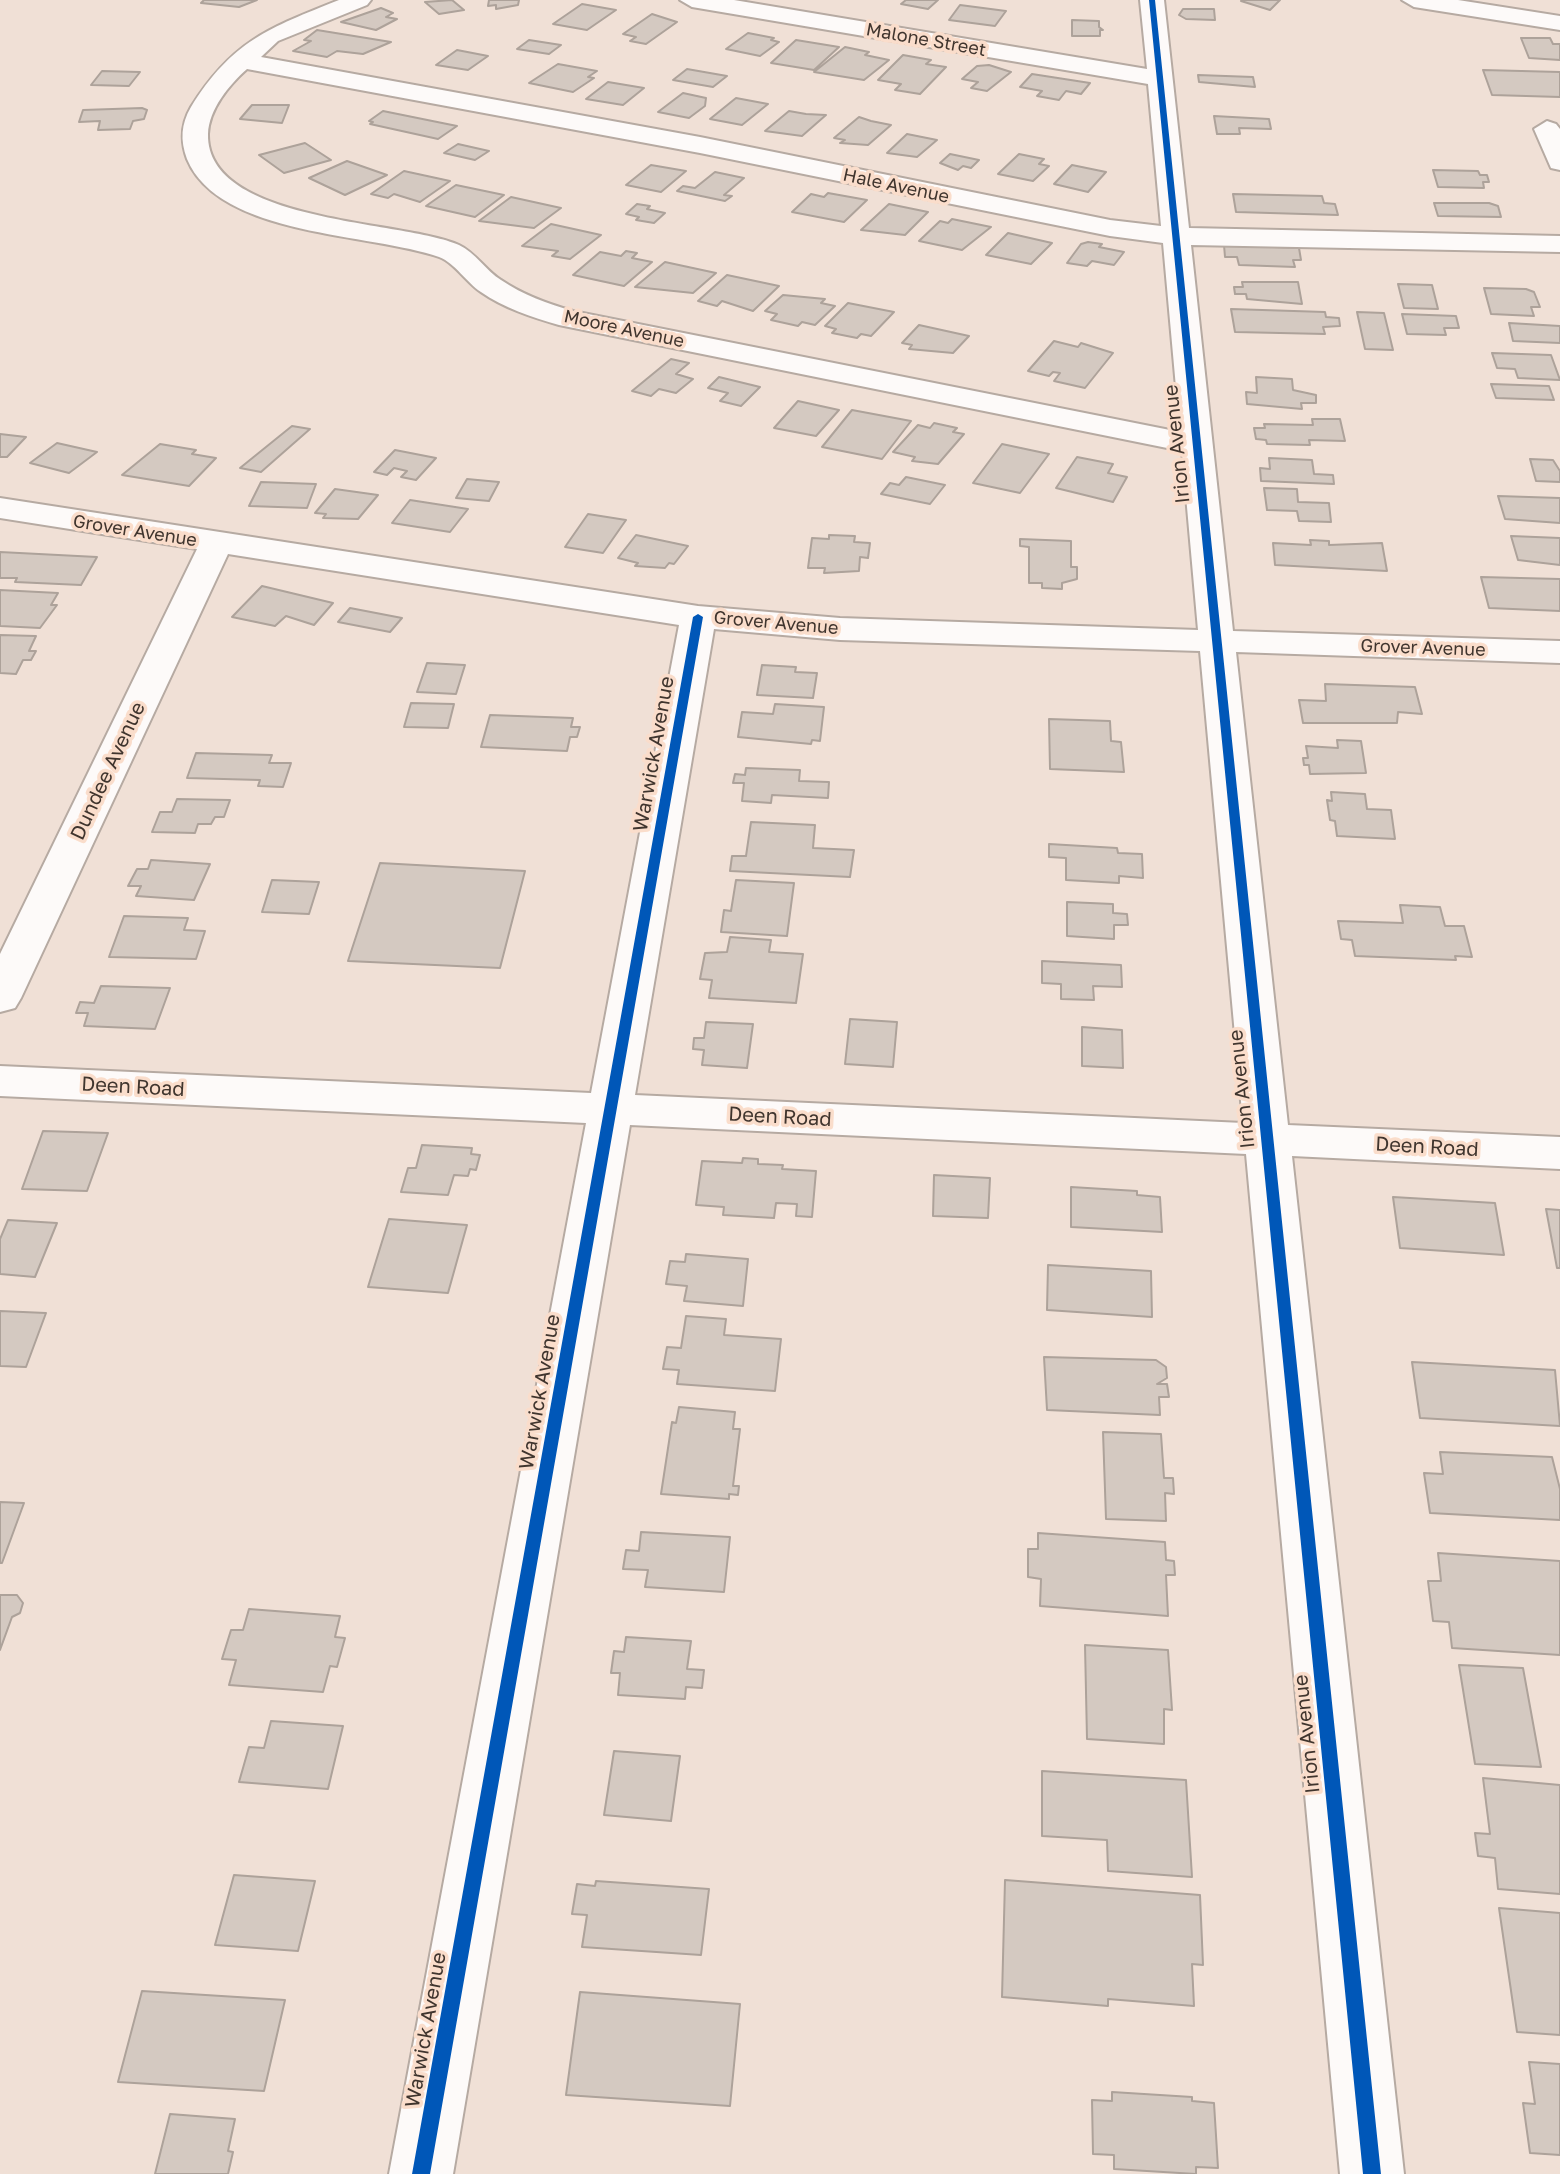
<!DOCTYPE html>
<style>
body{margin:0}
canvas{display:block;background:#f0e0d6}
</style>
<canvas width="1560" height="2174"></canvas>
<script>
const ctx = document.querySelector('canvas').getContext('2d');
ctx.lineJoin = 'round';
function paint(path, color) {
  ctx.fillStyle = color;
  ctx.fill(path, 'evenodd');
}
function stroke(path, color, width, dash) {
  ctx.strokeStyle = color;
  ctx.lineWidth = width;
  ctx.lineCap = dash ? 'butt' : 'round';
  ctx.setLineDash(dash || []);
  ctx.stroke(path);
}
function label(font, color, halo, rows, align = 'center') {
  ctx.font = font + ' "Golos Text",sans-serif';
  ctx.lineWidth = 7;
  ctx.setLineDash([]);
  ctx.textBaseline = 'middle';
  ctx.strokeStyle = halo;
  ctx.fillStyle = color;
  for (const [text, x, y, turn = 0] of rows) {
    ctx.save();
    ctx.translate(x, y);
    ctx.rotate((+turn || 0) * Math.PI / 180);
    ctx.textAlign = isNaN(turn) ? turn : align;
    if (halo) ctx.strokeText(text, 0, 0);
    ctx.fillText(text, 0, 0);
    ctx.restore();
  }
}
const building = new Path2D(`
 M204,0h53l-18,7 -38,-4z
 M452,0l12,10 -25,4 -14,-12z
 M489,0h30l-1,5 -22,4v-4l-8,1z
 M906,0h32l-10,9 -27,-5z
 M1280,0l-10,10 -29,-9 1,-1z
 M582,4l34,6 -29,20 -34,-6z
 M960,5l46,6 -11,15 -46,-6z
 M381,8l12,5 -7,4 11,2 -21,11 -35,-8z
 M1183,9h31l1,11 -29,-1 -7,-4z
 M652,14l25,8 -31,22 -16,-3 6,-4 -13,-3z
 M1072,20l27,1v6l4,3h-3v6h-28z
 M317,30l74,12 -28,12 -26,-3 -10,6 -34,-6 18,-10 -7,-1z
 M748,33l26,5 -3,2 8,2 -19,14 -34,-7z
 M1521,38h29l3,6h7v16l-31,-2z
 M529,40l32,5 -12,9 -32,-5z
 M796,40l43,7 -25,23 -43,-7z
 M845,47l24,5 -4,3 24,5 -25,20 -50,-8z
 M457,50l31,6 -20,14 -32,-5z
 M903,55l28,5 -5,4 20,3 -26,27 -25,-4 6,-6 -23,-4z
 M558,64l39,7 -9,6 6,1 -21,14 -44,-9z
 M989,65l22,7 -24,19 -16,-3 7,-6 -16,-3 15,-13z
 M687,69l40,7 -14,11 -40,-7z
 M1483,70l77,2v25l-68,-2z
 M102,71l38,1 -11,14 -38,-1z
 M1032,74l58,9 -9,11 -15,-3 -7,9 -22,-4 5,-5 -22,-4z
 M1198,75l55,2 2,10 -56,-5z
 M608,82l36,6 -21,17 -37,-6z
 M683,93l23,5 -1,8 -16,12 -31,-6z
 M736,98l32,6 -26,21 -32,-6z
 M252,105h37l-7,18 -42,-4z
 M142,108l5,2 -3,9 -11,2 -3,8 -32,1 2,-9 -21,1 4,-12z
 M383,111l74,15 -19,13 -68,-15 3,-2 -4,-1z
 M789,111l17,3 20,1 -24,21 -37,-5z
 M1214,116l55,3 2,10 -32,-1 1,6h-23z
 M859,117l12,4 20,4 -23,20 -28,-2 5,-3 -11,-2z
 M907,134l30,6 -20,17 -30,-4z
 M305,143l26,17 -47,13 -25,-18z
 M458,144l31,7 -14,9 -31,-7z
 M950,154l29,6 -8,8 -8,-2 -5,4 -18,-7z
 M1019,154l25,5 -5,5 10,2 -16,15 -35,-7z
 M347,161l40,14 -42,20 -36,-17z
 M651,165l35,6 -25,21 -35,-7z
 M1072,165l34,7 -18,20 -34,-8z
 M1433,170l45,1 2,4h7l2,7h-6l1,6 -46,-1z
 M404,171l46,10 -30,21 -26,-8 -6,4 -17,-4z
 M715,172l29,6 -20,17 8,1 -7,5 -48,-10 6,-5 12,2z
 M456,185l48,10 -29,22 -49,-11z
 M828,193l39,7 -23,22 -52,-10 19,-18 13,3z
 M1233,194l89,2 2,7 11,1 3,11 -102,-3z
 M511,197l50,11 -27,20 -55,-7z
 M1434,203h55l9,3 3,11 -63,-1z
 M637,204l13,2 -3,3 18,4 -11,10 -18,-3 3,-3 -13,-3z
 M889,204l39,8 -23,23 -44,-5z
 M952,219l39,8 -29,23 -43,-9 21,-20 8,2z
 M551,224l50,11 -31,24 -18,-3 6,-5 -36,-5z
 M1008,233l44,10 -21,21 -45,-9z
 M1088,242l14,2 -3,3 25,5 -10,13 -22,-4 -5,5 -20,-3 14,-19z
 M1224,245l75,3 2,12h-8l2,7 -56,-2 -2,-8h-12z
 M626,251l11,2 -5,5 20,4 -28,24 -51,-11 27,-23 21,4z
 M665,262l51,11 -23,20 -58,-6z
 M727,275l52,11 -26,25 -31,-10 -5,5 -19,-5z
 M1242,282h56l4,22 -55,-5 -1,-5h-11l-1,-7h9z
 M1398,284l34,1 6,24 -34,-1z
 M1484,288l42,1 8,3 6,15h-9l3,9 -43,-2z
 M783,295l42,4 -4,4 14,3 -20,19 -13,-3 -4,4 -27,-6 6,-6 -12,-3z
 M848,303l46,9 -23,24 -10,-2 -4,4 -25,-5 4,-4 -11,-3z
 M1231,309l94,3 1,5 13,1 1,8 -17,1 2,7 -90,-2z
 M1357,312l27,1 9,37 -28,-1z
 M1402,314l54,2 3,12h-15l2,7 -39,-1z
 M1509,323l51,3v17l-47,-2z
 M919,325l50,11 -16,17 -44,-4 3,-4 -10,-2z
 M1054,341l24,6 3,-4 32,10 -28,35 -31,-7 6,-8 -7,-1 -4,4 -21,-5z
 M1492,353l59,2 9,25 -42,-2 -3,-9 -18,-1z
 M671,359l18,4 -13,11 17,5 -17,14 -17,-4 -8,7 -19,-5z
 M719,377l41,10 -19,19 -21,-5 8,-8 -20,-5z
 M1256,377l36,2 1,11 23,5v8h-15l1,6 -55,-5 -1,-12 11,1z
 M1491,384l58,2 5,14 -58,-2z
 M798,401l41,9 -23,26 -42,-8z
 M852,410l59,11 -29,38 -60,-12z
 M1312,419h28l5,22 -36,-1 1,5 -43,-1 -1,-4 -10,-1 -2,-11h11l-1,-4 49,1z
 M934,423l23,5 -4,4 11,2 -26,30 -26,-3 3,-4 -22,-5 25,-27 12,3z
 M292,426l18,3 -49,43 -21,-4z
 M0,434l26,3 -19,20h-7z
 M57,443l40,9 -28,21 -39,-10z
 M160,444l36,6 -4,4 24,4 -27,28 -67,-11z
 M1002,444l47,10 -29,39 -47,-10z
 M395,450l41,8 -20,22 -15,-3 6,-6 -13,-3 -7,7 -13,-3z
 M1077,457l36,7 -5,9 19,4 -14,25 -57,-14z
 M1269,458l43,2 2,14 19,1 1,9 -73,-3 -1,-13 10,1z
 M1530,459l23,1 7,11v11l-24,-1z
 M906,477l39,8 -15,19 -49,-10 9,-11 9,2z
 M467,479l32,3 -10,19 -33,-3z
 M261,482l55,2 -9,24 -58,-2z
 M1264,488l33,1 1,13 31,1 2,19 -32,-1 -2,-10 -30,-1z
 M335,489l43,6 -20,24 -35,-1 3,-4 -11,-1z
 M1498,496l62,2v25l-55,-4z
 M410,500l58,9 -18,23 -58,-9z
 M588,514l38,6 -23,33 -38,-6z
 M636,535l52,11 -14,18 -5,-1 -4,5 -30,-2 3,-3 -20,-5z
 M829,535l26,1 -1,6 16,1 -2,15 -8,-1 -1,14 -35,2 1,-5h-17l4,-30 17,1z
 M1511,536l49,2v27l-42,-5z
 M1020,539l51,2v26h6v12l-15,4v6l-20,-1v-5h-13v-36l-9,-1z
 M1310,540l19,1v4l53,-2 5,28 -112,-6 -2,-22 38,2z
 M0,552l97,5 -16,28 -66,-3 2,-4h-17z
 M1481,577l79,2v32l-71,-3z
 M262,586l71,17 -19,22 -28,-9 -11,10 -43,-9z
 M0,590l58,3 -7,12h6l-17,23 -40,-2z
 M350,608l52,10 -12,14 -52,-10z
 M0,635l36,1 -7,15h7l-5,9h-8l-7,14 -16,-1z
 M427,663l38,2 -9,29 -39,-2z
 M762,665l34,2 -1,5 22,1 -4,25 -56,-3z
 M1325,684l90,3 7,27 -24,-2 -1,11h-94l-4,-23 27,1z
 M411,703l43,1 -6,24 -44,-1z
 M775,704l49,3 -4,34 -8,-1 -1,4 -73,-7 4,-25 31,2z
 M490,715l83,3 -2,9h9l-3,10h-7l-3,14 -86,-4z
 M1049,719l61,2 1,20 10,1 3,30 -74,-3z
 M1337,740l24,1 5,32 -56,1 -1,-9h-5l-1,-7h5l-2,-12 32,2z
 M196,753l76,2 -3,8h22l-8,24 -25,-1 2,-6 -73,-2z
 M746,768l54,2 -1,11 30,1 -1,16 -56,-3 -1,8 -29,-2 2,-18h-11l2,-9 10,1z
 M1331,792l34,2 2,15 24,1 4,29 -58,-3 -2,-15 -5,-1 -3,-20 5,1z
 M177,799l53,1 -6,17h-9l-4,7h-13l-3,9 -43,-1 8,-20h12z
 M751,822l64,3 -2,23 41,2 -4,27 -120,-6 2,-15h14z
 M1049,844l68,4 1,5 24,1 1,24 -24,-2v7l-53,-3v-22l-17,-1z
 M151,860l59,4 -16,36 -58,-4 5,-10h-13l9,-17h11z
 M380,863l145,8 -25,97 -152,-7z
 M272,880l47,2 -10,32 -47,-2z
 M736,880l58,3 -7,53 -66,-4 3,-22 7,1z
 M1067,902l46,2v9l14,1 1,11h-14v14l-47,-3z
 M1400,905l40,2 5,19h19l8,31 -17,-1 1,4 -101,-4 -3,-16 -11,-1 -3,-18 65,2z
 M124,916l64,2 -4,12 21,1 -9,28 -87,-2z
 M730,937l41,3 -2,12 34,2 -7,49 -87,-5 3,-18 -12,-1 5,-26 22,-1z
 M1042,961l79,4 1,22 -29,-1 1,14 -33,-1v-15l-19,-1z
 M101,986l69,2 -15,41 -71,-3 4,-13h-12l4,-11 14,1z
 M850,1019l47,3 -4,45 -48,-3z
 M706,1022l47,2 -6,44 -45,-3 2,-15 -11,-1 1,-11h10z
 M1082,1027l40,3 1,38 -41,-2z
 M43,1131l65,2 -21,58 -65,-2z
 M422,1145l50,3 -1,6 9,1 -4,15 -6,-1 -2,7 -14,-1 -6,20 -47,-3 7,-24h8z
 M743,1158l15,1v5l25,1 -1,4 34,2 -4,46 -16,-1 1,-12 -21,-1 -2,15 -51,-3 1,-8 -28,-2 6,-44 40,2z
 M934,1175l56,3 -2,40 -55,-2z
 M1071,1187l66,4v4l23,2 2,35 -91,-5z
 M1393,1197l102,6 9,52 -104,-7z
 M1546,1209l14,1v58h-3z
 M389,1219l78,6 -19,68 -80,-6z
 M8,1220l49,3 -22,54 -35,-3v-35z
 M686,1254l62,5 -5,47 -59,-5 3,-15 -21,-2 4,-23 15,1z
 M1048,1265l103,6 1,46 -105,-7z
 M0,1311l46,2 -20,54 -26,-1z
 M686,1316l40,3 -2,16 57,4 -6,52 -98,-7 2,-14 -16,-1 4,-22 14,1z
 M1044,1357l112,3 10,7 1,11 -10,6h10l2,13h-10l1,18 -113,-5z
 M1412,1362l143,8 5,56 -140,-8z
 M679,1407l56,5 -2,17h7l-7,57h6l-1,9 -9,-1v5l-68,-5 11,-72 4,1z
 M1103,1432l58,2 3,44h9l1,16 -9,-1 1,28 -60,-2z
 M1440,1452l112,5 8,32v31l-130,-7 -6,-40 19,1z
 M0,1502l24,1 -22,60h-2z
 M641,1532l89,5 -6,55 -79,-5 3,-17 -25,-1 3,-19 13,1z
 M1038,1533l127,9 1,18 8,1 1,14h-9l2,41 -128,-10 1,-27 -13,-2v-28h10z
 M1438,1553l122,8v94l-108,-7 -3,-26 -16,-1 -5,-40h13z
 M0,1595h17l6,8 -3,10 -8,4 -12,33z
 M249,1609l91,7 -5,21 10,1 -8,29 -7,-1 -7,26 -94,-7 7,-25 -14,-1 9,-29h12z
 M626,1637l65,4 -4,28 17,1 -2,18 -16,-1 -1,12 -67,-4 2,-22h-9l3,-22 10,1z
 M1085,1645l83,5 4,60 -8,-1v35l-77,-5z
 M1459,1665l64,3 18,99 -66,-3z
 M271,1721l72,5 -15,63 -89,-7 10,-35 15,1z
 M614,1751l66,5 -9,65 -67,-6z
 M1042,1771l144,9 6,97 -84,-6 -1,-31 -65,-4z
 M1483,1778l77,7v109l-62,-5 -3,-31 -17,-2 -3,-23 15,1z
 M234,1875l81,6 -17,70 -83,-6z
 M1005,1880l195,15 3,70 -11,-1 2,42 -86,-7v7l-106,-9z
 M596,1881l113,8 -8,66 -119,-8 5,-32 -15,-1 5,-30 18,2z
 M1499,1908l61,5v122l-43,-3z
 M142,1991l143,9 -21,91 -146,-9z
 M580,1992l160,12 -10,102 -164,-11z
 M1529,2062l31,2v91l-30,-2 -7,-50 12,1z
 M1112,2092l80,5v4l22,2 4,65 -22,-1v7l-82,-5v-14l-21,-1 -1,-54 20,1z
 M170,2114l65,5 -7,32 5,1 -5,22h-73z`);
paint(building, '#d4c9c1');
stroke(building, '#ada29a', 2);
const minor = new Path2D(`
 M339,0h32l-4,5 -89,36 -17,16 439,80 410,83 51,6 -13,-142 -456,-77 -12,-7h54l413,69 -7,-69h24l25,228 371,8v16l-369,-7 42,386 327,10v22l-324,-11 52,473 272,12v32l-268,-13 112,1018h-64l-94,-1020 -616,-29 -177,1049h-64l197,-1051 -586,-27v-30l591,27 88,-468 -451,-71 -207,444 -6,10 -15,4v-58l197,-405 -197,-31v-20l698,108 142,12 358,12 -16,-179 -623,-126c-28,-8 -55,-17 -78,-33 -14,-9 -26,-29 -42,-35 -67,-24 -220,-20 -252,-98 -7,-19 -6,-35 4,-52 41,-66 78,-79 148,-107zM247,69l453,84 410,83 53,7 17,189 -607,-121c-25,-7 -50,-16 -72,-31 -15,-9 -26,-28 -42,-35 -55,-25 -253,-21 -251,-111 1,-25 21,-49 39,-65zM714,629l126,11 360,11 43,472 -608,-28z
 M1402,0h56l102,16v14l-146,-23z
 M1547,121l9,3 4,5v41l-9,-2 -17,-39z`);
stroke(minor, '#b6aaa2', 4);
paint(minor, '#fdfaf9');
paint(new Path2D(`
 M1149,0h6l226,2174h-18z
 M698,614l5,3 -273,1557h-18l281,-1557z`), '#0057b8');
label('18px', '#40352e', '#faddcb', [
 ["Malone Street",926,40,10],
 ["Hale Avenue",896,186,12],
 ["Moore Avenue",624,329,12],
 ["Grover Avenue",135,531,9],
 ["Grover Avenue",776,623,5],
 ["Grover Avenue",1423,648,2]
]);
label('20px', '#40352e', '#faddcb', [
 ["Irion Avenue",1177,444,-96],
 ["Warwick Avenue",654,754,-80],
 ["Dundee Avenue",108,771,-65],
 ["Deen Road",133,1087,3],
 ["Irion Avenue",1242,1089,-96],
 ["Deen Road",780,1117,3],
 ["Deen Road",1427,1147,3],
 ["Warwick Avenue",540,1392,-80],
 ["Irion Avenue",1307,1734,-96],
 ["Warwick Avenue",426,2030,-80]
]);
</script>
